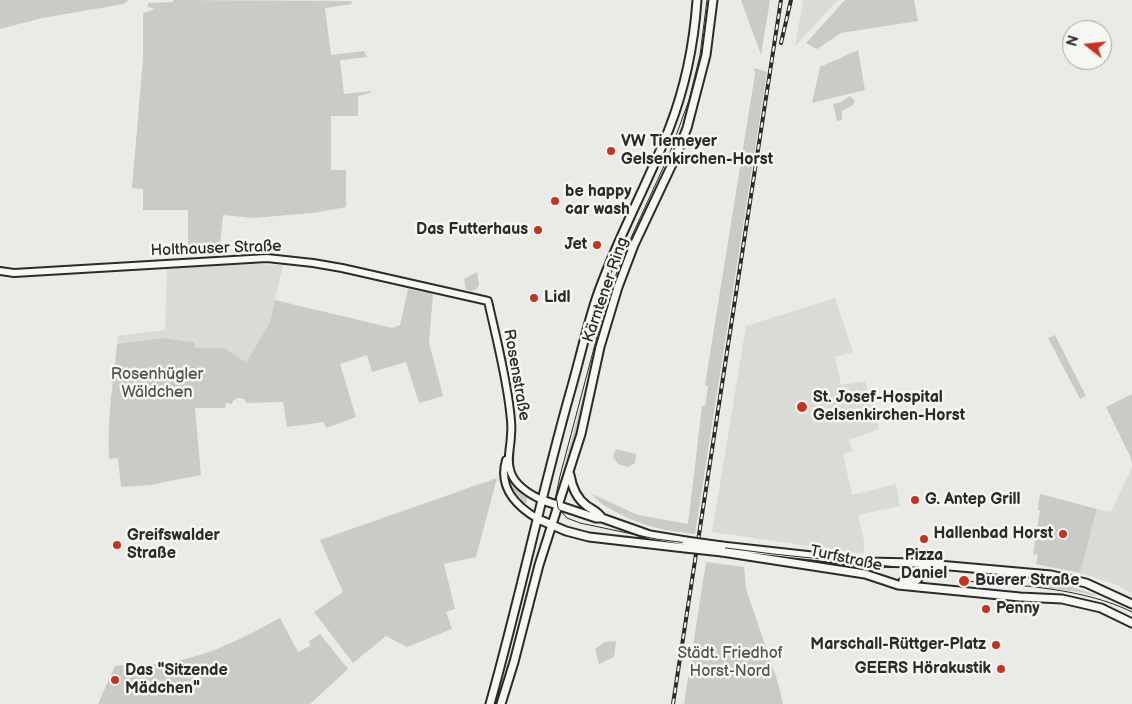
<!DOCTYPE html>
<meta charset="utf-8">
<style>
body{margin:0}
#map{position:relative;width:1132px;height:704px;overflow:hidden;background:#eaeae6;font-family:"Balsamiq Sans",sans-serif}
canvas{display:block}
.north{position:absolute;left:1062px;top:20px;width:50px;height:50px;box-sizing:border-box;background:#f6f6f2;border:1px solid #a5a5a2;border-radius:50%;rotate:286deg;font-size:14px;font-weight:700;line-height:20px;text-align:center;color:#2b2b2b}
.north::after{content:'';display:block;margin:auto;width:18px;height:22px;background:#c8321e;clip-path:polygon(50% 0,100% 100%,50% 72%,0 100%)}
</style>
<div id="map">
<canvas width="1132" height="704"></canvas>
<div class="north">N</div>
</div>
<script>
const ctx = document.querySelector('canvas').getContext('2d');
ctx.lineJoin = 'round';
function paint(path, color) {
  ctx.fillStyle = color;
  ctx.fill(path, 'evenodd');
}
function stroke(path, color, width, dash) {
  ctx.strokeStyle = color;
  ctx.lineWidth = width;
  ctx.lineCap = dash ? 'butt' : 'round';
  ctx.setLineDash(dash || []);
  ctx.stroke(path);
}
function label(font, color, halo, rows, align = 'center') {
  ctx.font = font + ' "Balsamiq Sans",sans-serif';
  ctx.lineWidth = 5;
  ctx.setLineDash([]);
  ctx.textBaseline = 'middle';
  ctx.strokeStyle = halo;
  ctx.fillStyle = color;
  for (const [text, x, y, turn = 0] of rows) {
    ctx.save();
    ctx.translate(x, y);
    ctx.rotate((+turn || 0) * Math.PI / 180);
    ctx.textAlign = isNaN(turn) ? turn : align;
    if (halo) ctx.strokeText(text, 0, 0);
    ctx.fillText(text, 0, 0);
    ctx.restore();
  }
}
paint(new Path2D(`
 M803,0h35l-43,46z
 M254,264l29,1 -13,57 -24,40 -22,-14h-30v-6l-32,-4 -45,6 1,-8 47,-6 2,-61z
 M835,298l18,54 -18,5 6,28 24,-4 14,48 -30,11 3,11 -9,3 9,41 44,-11 4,22 -42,9 6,26v13l-152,-22 34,-206z
 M1132,467v126l-15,-8 -37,-12 17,-64 14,3z`), '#dadad6');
paint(new Path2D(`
 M0,0h128l-4,4 -82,14 -42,11z
 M173,0l178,1 1,3 -27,4 6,47 33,-4 3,6 -27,3 4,34 27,-3v2l-13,3v20h-27v54h15v37l-33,6 -60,5 -30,-3 -4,40 -31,1v-46h-45v-21l-11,-1 11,-129v-46l12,-4 -7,-2v-4l25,-1z
 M741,0h29l-9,55z
 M845,0h69l4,21 -77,12 -24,16 -11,-6z
 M858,50l7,40 -53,13 8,-36z
 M754,68l13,4 -72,462c-13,-2 -26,-3 -38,-6 -17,-4 -57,-20 -65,-34l46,21 50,9 14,-118h3l3,-20 -3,-1 50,-311z
 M850,96l5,5 -2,4 -11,6v9l-5,1 -4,-17 8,-2z
 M670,156l-41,91 -16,42 -15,54 -23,98 -15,49 -2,-1 52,-192 27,-70z
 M477,272l2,12 -2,5 -6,2 -5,-2 -2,-10z
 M408,289l25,5 -4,49 14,53 -24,7 -13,-41 -34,10 -5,-17 -27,9 16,53 -30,11 -2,-6 -37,5 -4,-25 -36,1 -3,-4 -6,-1 -5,3 -1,3 -6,-1 -1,5h-30l6,67 -51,10 -29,2 -3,-29 -9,1c-2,-39 4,-77 8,-115l45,-6 32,4 1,6h29l22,14 24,-40 5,-22 117,28 8,-3z
 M1055,335l31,61 -6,3 -32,-61z
 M1132,394v69l-2,-7 -24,-49z
 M616,449l20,5 -1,9 -7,4 -10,-3 -5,-7z
 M507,474l20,23 -1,10c-11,-8 -17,-19 -19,-33z
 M497,478l-21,79 -32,7 11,45 -9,3 6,17 -45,18 -21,-11 -33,27 -39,-51 29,-20 -23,-52z
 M1040,494l57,15 -17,64 -44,-9 2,-9 -5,-1 7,-43 -2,-1z
 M706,562l38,5 2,22 33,97 4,18h-99z
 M1029,582l44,5 23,8 -1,1 -15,-4 -51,-6 -1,-2z
 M280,618l18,34 12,-6 -1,-5 11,-7 28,35 -38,35h-212l17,-38c16,-3 34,0 50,-3 42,-6 78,-25 115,-45z
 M616,641l-2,16 -15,7 -4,-15 10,-7z`), '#cacac7');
const tertiary = new Path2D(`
 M0,271l14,2 253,-15 46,5 29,5 146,33c8,36 18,74 22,110 1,8 2,16 1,23 0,13 -5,26 0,39 5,13 18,21 31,27
 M506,460c-8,28 10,46 32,59`);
const secondary = new Path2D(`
 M570,475c2,12 6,23 17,31 6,4 11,6 15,12
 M542,500l54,18h6l48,17 36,6
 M538,519l28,12 23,6 96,11
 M722,546l144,16 50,1 135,12 35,8 46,21
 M722,552l143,22 33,11 122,12 42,2 39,9 31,15
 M903,581l9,1 6,-3
 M490,704c29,-103 51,-208 80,-311 9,-31 16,-63 26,-94 20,-59 51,-113 73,-170 16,-41 25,-85 28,-129
 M501,704l13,-42 25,-97 42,-131 19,-87 18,-60 16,-42 42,-89 11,-28 19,-73 7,-55`);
stroke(tertiary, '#2b2b2b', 10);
stroke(secondary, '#2b2b2b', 11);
stroke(tertiary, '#f6f6f2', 6);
stroke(secondary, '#f6f6f2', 7);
stroke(new Path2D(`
 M707,0l-7,55 -11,45 -20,55 -45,98 -17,46 -47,177 -4,19 2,13 9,10 13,5 76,16 117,15 153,16
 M964,581c54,4 120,7 168,31`), '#2b2b2b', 1);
const rail = new Path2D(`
 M781,43l10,-43
 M673,704l108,-704`);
stroke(rail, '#2b2b2b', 4);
stroke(rail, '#f6f6f2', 2, [5.5]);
const secondaryBridge = new Path2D(`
 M686,541l36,5
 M685,548l37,4`);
stroke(secondaryBridge, '#2b2b2b', 11, []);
stroke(secondaryBridge, '#f6f6f2', 7);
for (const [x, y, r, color] of [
 [611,151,5,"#c8321e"],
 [555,201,5,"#c8321e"],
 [538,230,5,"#c8321e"],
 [597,245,5,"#c8321e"],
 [534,298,5,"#c8321e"],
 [802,407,6,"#c8321e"],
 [915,500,5,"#c8321e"],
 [1063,534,5,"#c8321e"],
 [924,539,5,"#c8321e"],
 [117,545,5,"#c8321e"],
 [964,581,6,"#c8321e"],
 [986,609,5,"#c8321e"],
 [996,645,5,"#c8321e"],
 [1001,669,5,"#c8321e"],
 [115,680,5,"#c8321e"]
]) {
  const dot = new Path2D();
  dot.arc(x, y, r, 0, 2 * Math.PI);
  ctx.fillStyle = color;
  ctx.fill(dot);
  stroke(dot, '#f6f6f2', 2);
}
label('bold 16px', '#2b2b2b', '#f6f6f2', [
 ["VW Tiemeyer",621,142],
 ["Gelsenkirchen-Horst",621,160],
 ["be happy",565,192],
 ["car wash",565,210],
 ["Das Futterhaus",528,230,"right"],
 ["Jet",587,245,"right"],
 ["Lidl",544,298],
 ["St. Josef-Hospital",813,398],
 ["Gelsenkirchen-Horst",813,416],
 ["G. Antep Grill",925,500],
 ["Hallenbad Horst",1053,534,"right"],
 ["Greifswalder",127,536],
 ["Straße",127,554],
 ["Pizza",924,556,"center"],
 ["Daniel",924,574,"center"],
 ["Buerer Straße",975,581],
 ["Penny",996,609],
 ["Marschall-Rüttger-Platz",986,645,"right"],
 ["GEERS Hörakustik",991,669,"right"],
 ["Das \"Sitzende",125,671],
 ["Mädchen\"",125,689]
], 'left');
label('16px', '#2b2b2b', '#f6f6f2', [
 ["Holthauser Straße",216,249,-2],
 ["Kärntener Ring",606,290,-71],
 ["Rosenstraße",516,375,80],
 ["Turfstraße",846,559,12]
]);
label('16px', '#535352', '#f6f6f2', [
 ["Rosenhügler",157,375],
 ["Wäldchen",157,393],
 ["Städt. Friedhof",730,654],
 ["Horst-Nord",730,672]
]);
</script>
